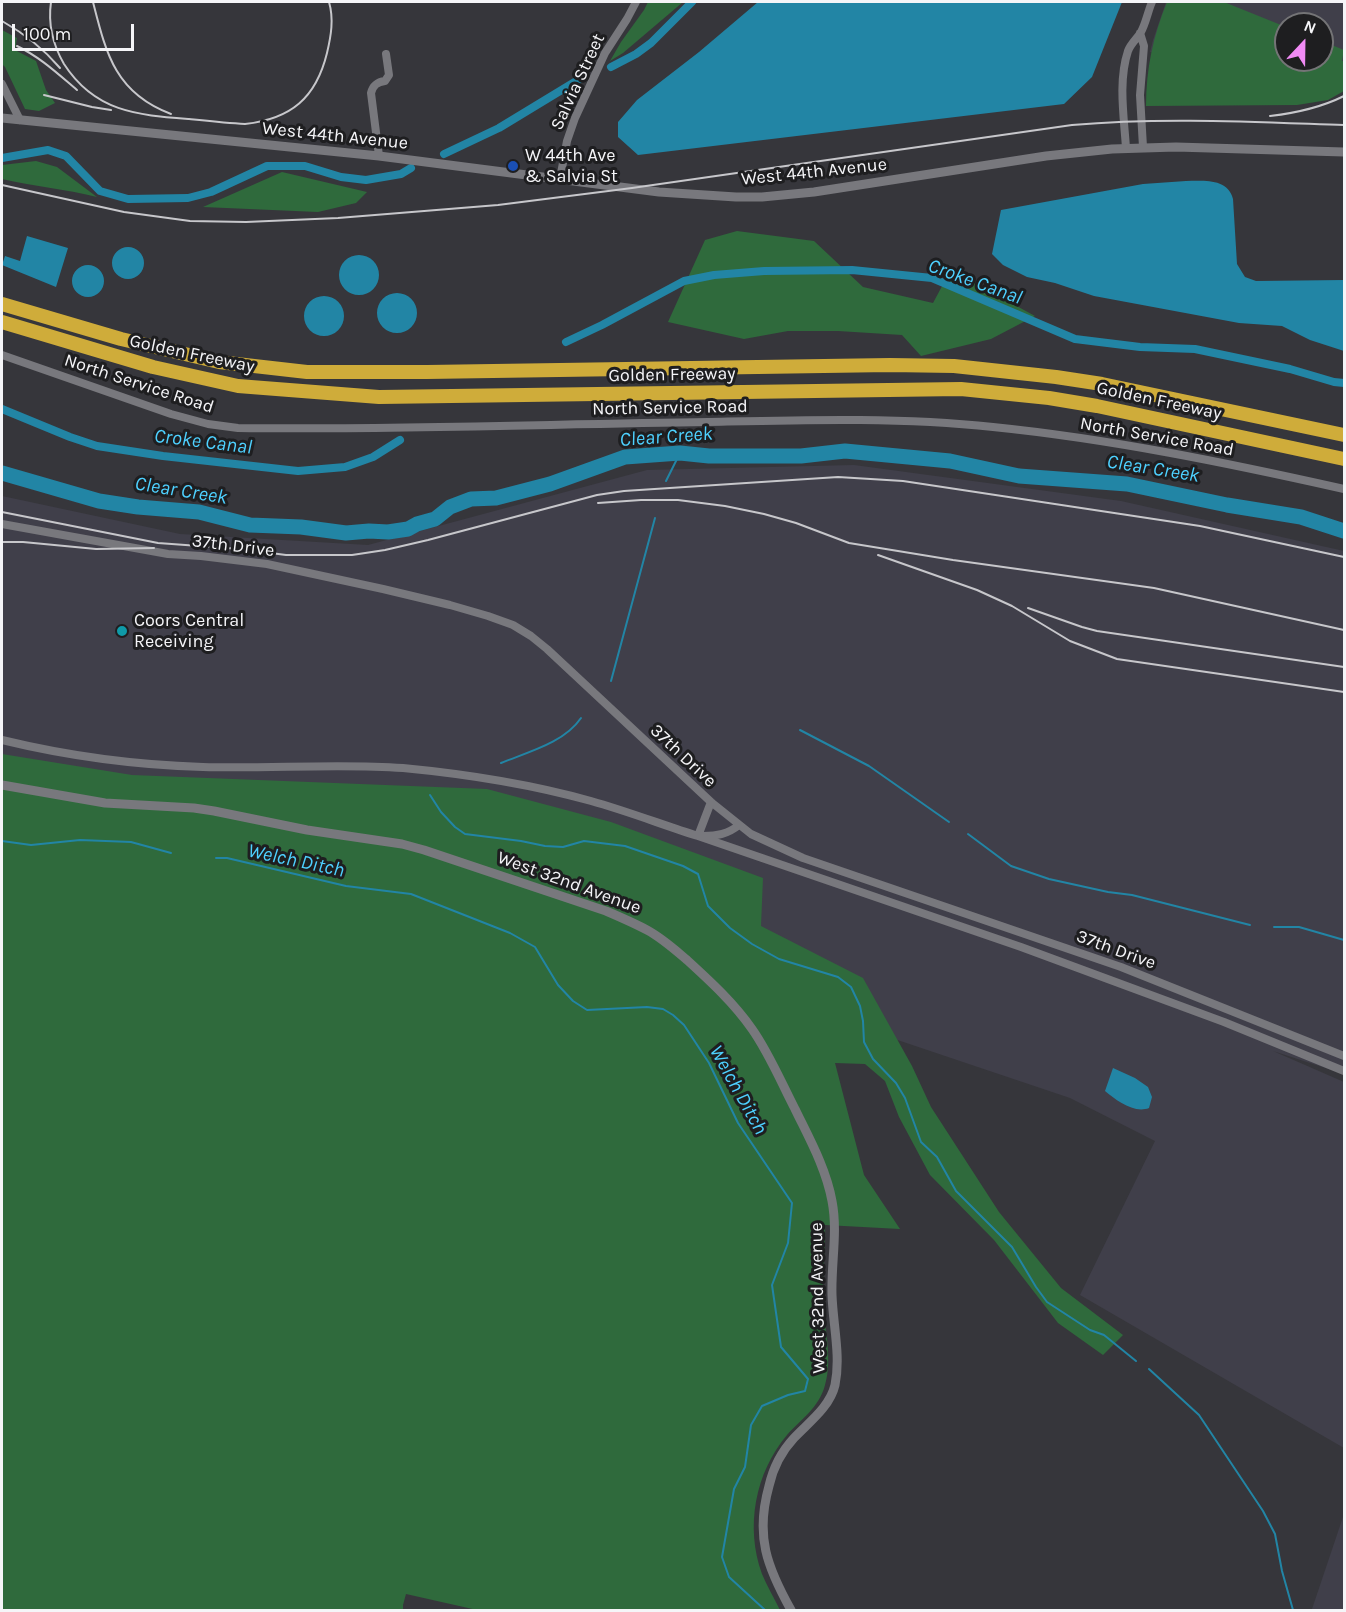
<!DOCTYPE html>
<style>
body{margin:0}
#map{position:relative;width:1346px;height:1612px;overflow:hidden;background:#36363b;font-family:Karla,sans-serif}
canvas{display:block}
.frame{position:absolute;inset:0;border:3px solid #f5f5f8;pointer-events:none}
.north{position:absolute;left:1274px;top:12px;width:60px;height:60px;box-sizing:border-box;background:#1e1e20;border:2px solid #747476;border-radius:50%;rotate:22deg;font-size:16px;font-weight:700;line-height:24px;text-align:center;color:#f5f5f8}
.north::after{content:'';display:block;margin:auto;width:21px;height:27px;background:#f18bf5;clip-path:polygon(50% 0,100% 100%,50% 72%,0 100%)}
.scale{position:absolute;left:12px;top:24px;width:122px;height:27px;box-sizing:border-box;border:3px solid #f5f5f8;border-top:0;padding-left:8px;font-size:18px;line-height:21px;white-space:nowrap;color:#f5f5f8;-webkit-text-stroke:4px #1e1e20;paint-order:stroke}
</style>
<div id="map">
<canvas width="1346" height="1612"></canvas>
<div class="frame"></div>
<div class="north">N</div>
<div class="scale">100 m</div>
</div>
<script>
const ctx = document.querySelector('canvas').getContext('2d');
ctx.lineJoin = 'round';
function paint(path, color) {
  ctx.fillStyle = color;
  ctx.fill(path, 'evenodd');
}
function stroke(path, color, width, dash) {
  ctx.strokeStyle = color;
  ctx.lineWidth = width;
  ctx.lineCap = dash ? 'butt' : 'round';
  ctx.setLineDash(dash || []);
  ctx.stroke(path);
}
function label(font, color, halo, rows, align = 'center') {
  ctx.font = font + ' Karla,sans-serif';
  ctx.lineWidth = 6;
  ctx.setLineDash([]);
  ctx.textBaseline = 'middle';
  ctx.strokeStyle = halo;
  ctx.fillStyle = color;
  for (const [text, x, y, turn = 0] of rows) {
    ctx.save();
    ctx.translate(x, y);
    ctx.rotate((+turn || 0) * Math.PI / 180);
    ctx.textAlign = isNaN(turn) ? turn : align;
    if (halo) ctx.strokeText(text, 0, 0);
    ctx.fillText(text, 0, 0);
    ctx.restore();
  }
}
paint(new Path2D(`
 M1166,2h178v69l-194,-19 3,-12zM1286,24h36v36h-36z
 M854,465l267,36 223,50v523l-71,-23 71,31v366l-264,-153 75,-154 -85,-43 -449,-151 -340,-102 -279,-24v-325l178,38 188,11 279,-75z
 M1344,1514v96h-30l-2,-1z`), '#403f4a');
paint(new Path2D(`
 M648,2h35l-60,51 -13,8 11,-19 23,-32z
 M1167,2h57l62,25v33h36v-19l22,9 -2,11h2v30l-16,9 -31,5 -151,1c0,-37 7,-70 21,-104z
 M2,30l15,8 -2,12 21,11 10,29 9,13 -16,8 -14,-2 -20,-42 -3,-3z
 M36,161l21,6 40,30c-32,-8 -64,-11 -95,-18v-14z
 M282,172l85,20 -11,11 -38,9 -115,-5z
 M737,231l77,10 49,46 70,16 15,-28 21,5 66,36 -44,23 -70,17 -19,-21 -64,-4h-50l-44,8 -76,-17 37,-82z
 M2,754l130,21 355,14 124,33 152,56 -2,48 102,52 49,88 19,41 68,105 62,76 62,47 -20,20 -45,-32 -64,-83 -64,-65 -31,-58 -14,-36 -20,-17 -30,-1 29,112 36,54 -75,-4c1,25 -3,49 -2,74 1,27 10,60 2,86 -6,23 -24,34 -38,50 -32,38 -42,92 -25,139 5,12 12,24 18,36h-303l-71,-16 -3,11v5h-401z`), '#2f6a3c');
paint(new Path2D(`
 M758,2h364l-30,75 -28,27 -426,51 -20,-18v-15l19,-22 62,-48z
 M1186,181c17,0 42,-3 47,18l4,65 8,13 11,4 88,-1v71l-34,-11 -28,-14 -43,-3 -145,-27 -39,-13 -28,-6 -24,-12 -11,-11 9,-44 142,-26z
 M27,236l41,12 -12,39 -54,-22 3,-9 15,5z
 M112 263a16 16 0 1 1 32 0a16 16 0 1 1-32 0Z
 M339 275a20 20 0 1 1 40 0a20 20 0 1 1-40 0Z
 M72 281a16 16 0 1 1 32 0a16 16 0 1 1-32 0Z
 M377 313a20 20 0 1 1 40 0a20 20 0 1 1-40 0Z
 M304 316a20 20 0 1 1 40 0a20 20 0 1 1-40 0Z
 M1113,1068l22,10 13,9 4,10 -3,11c-15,6 -33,-8 -44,-17z`), '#2285a5');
stroke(new Path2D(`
 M666,481l14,-28
 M611,681l44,-163
 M800,730l69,36 80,56
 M501,763c27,-11 63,-20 80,-45
 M430,795l11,17 14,15 10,7 56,7 24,5 18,1 21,-6 41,5 58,20 15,8 10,32 22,22 22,16 27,15 59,18 13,10 9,19 3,15 1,21 9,17 23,24 9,15 16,44 16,15 19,34 56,56 24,40 11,15 43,28 14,5 32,26
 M968,834l43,32 38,13 59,13 24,3 118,30
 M2,841l29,4 49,-5 51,2 40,11
 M216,858h11l119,28 65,8 99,39 25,14 23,38 15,16 14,9 60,-3 16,2 10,6 11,10 25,38 29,60 54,80 -4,40 -16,42 9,62 27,32 -3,12 -17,4 -26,11 -11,19 -6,42 -11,22 -12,68 7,20 36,33
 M1274,927h25l45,13
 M1149,1369l50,46 64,96 12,23 7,37 11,39`), '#2285a5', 2);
stroke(new Path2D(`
 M611,67l25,-13 15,-11 41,-41
 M444,154l55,-26 84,-51
 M2,158l46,-8 18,6 34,35 28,8 60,-1 23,-6 56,-26h38l36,11 25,3 35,-6 10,-6
 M566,342l36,-17 82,-44 30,-6 50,-4 88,-1 80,8 143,61 65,8 55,2 95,20 44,13 10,1
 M2,409l68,28 27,9 66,10 135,15 47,-4 28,-10 27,-17`), '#2285a5', 8);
stroke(new Path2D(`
 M2,473l97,28 39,6 61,5 51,13 51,2 45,6 23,-2 19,1 20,-3 9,-5 18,-5 15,-12 21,-8 25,-1 54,-14 75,-27 55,-4 29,3h92l44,-5 105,10 69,15 108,8 100,21 74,12 43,14`), '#2285a5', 15);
stroke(new Path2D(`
 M1140,33l4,13 -4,49 3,52
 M2,84l18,36
 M1126,148c-2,-31 -8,-67 2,-97 3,-8 9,-12 13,-19 5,-9 7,-21 11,-30
 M379,156l-8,-63c2,-8 6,-11 14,-12l4,-6 -3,-21
 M560,179l7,-38 8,-23 30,-65 22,-34 9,-17
 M2,355l169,59 37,10 30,4c157,2 313,-4 470,-6 94,-2 190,-5 285,5 118,12 235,36 351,62
 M2,524l166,30 33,2 66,8 116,25 67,16 38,11 25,9 18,11 16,13 164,153 40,32 52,24 318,109 223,89
 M2,740c66,16 133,25 201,27 67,2 134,-4 200,1 63,6 127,16 188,33 36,10 72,24 107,35l13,-34
 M698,836l323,111 203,75 120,49
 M703,836c14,0 25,-2 36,-11`), '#78787d', 8);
stroke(new Path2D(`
 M2,118l377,38 280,36 77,5h26l52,-5 232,-36 66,-7 64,-2 168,5
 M2,785l103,18 89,5 20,3 93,19 95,14 22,6 182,61c14,6 28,12 41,19 15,8 27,19 40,30 23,21 47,43 65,69 17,24 29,53 43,80 14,29 31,59 37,92 6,31 -1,62 0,94 1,30 9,61 3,90 -5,22 -27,38 -41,53 -13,14 -21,30 -25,48 -14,50 -2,81 22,124`), '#78787d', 9);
stroke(new Path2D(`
 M2,304l119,35 98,23 88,10h120l463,-7 64,1 102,11 46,7 242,51
 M2,322l151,45 85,19 141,11 582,-8 88,9 48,8 247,53`), '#cfac3a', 14);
stroke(new Path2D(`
 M51,2c-3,21 2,43 13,62 31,48 73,51 125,55 19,2 37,4 56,5 46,-5 71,-26 82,-71 4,-17 7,-34 2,-51
 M93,2c13,51 22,91 78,112
 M2,21c23,13 41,27 58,47
 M17,46c23,11 41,28 60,44
 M44,95l48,12 19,3
 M1270,116c26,-3 50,-8 74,-20
 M2,185l122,27 66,9 56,1 92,-4 160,-13 134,-17 440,-63c90,-8 182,-3 272,0
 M598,503l43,-3h37l47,6 39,8 32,9 53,20 104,17 201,28 190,42
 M2,512l156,31 82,6 46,6h66l33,-5 43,-10 169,-45 27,-4 214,-14 65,4 297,45 144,31
 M2,542h21l73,7 58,-1
 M878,555l99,35 35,16 58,35 47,18 227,33
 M1028,608l54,19 15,4 247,36`), '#c7c7cb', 2);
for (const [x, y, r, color] of [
 [513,166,6,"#1a4fb4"],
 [122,631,6,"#0f9aa8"]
]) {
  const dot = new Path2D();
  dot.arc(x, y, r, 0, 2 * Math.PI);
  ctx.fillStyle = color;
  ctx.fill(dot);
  stroke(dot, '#1e1e20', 2);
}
label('18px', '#f5f5f8', '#1e1e20', [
 ["Salvia Street",578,82,-65],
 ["West 44th Avenue",335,136,6],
 ["West 44th Avenue",814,172,-6],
 ["Golden Freeway",192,354,12],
 ["Golden Freeway",672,375,-1],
 ["North Service Road",139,384,18],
 ["Golden Freeway",1159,401,12],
 ["North Service Road",670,408,-1],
 ["North Service Road",1157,437,10],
 ["37th Drive",233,546,7],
 ["37th Drive",683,756,43],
 ["West 32nd Avenue",569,883,20],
 ["37th Drive",1116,950,20],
 ["West 32nd Avenue",818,1298,-91]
]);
label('18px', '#f5f5f8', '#1e1e20', [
 ["W 44th Ave",525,156],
 ["& Salvia St",525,177],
 ["Coors Central",134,621],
 ["Receiving",134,642]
], 'left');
label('italic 20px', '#4ed1ff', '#1e1e20', [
 ["Croke Canal",975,282,20],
 ["Clear Creek",666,437,-4],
 ["Croke Canal",203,442,7],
 ["Clear Creek",1153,469,9],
 ["Clear Creek",181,491,9],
 ["Welch Ditch",296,861,12],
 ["Welch Ditch",738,1090,61]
]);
</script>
